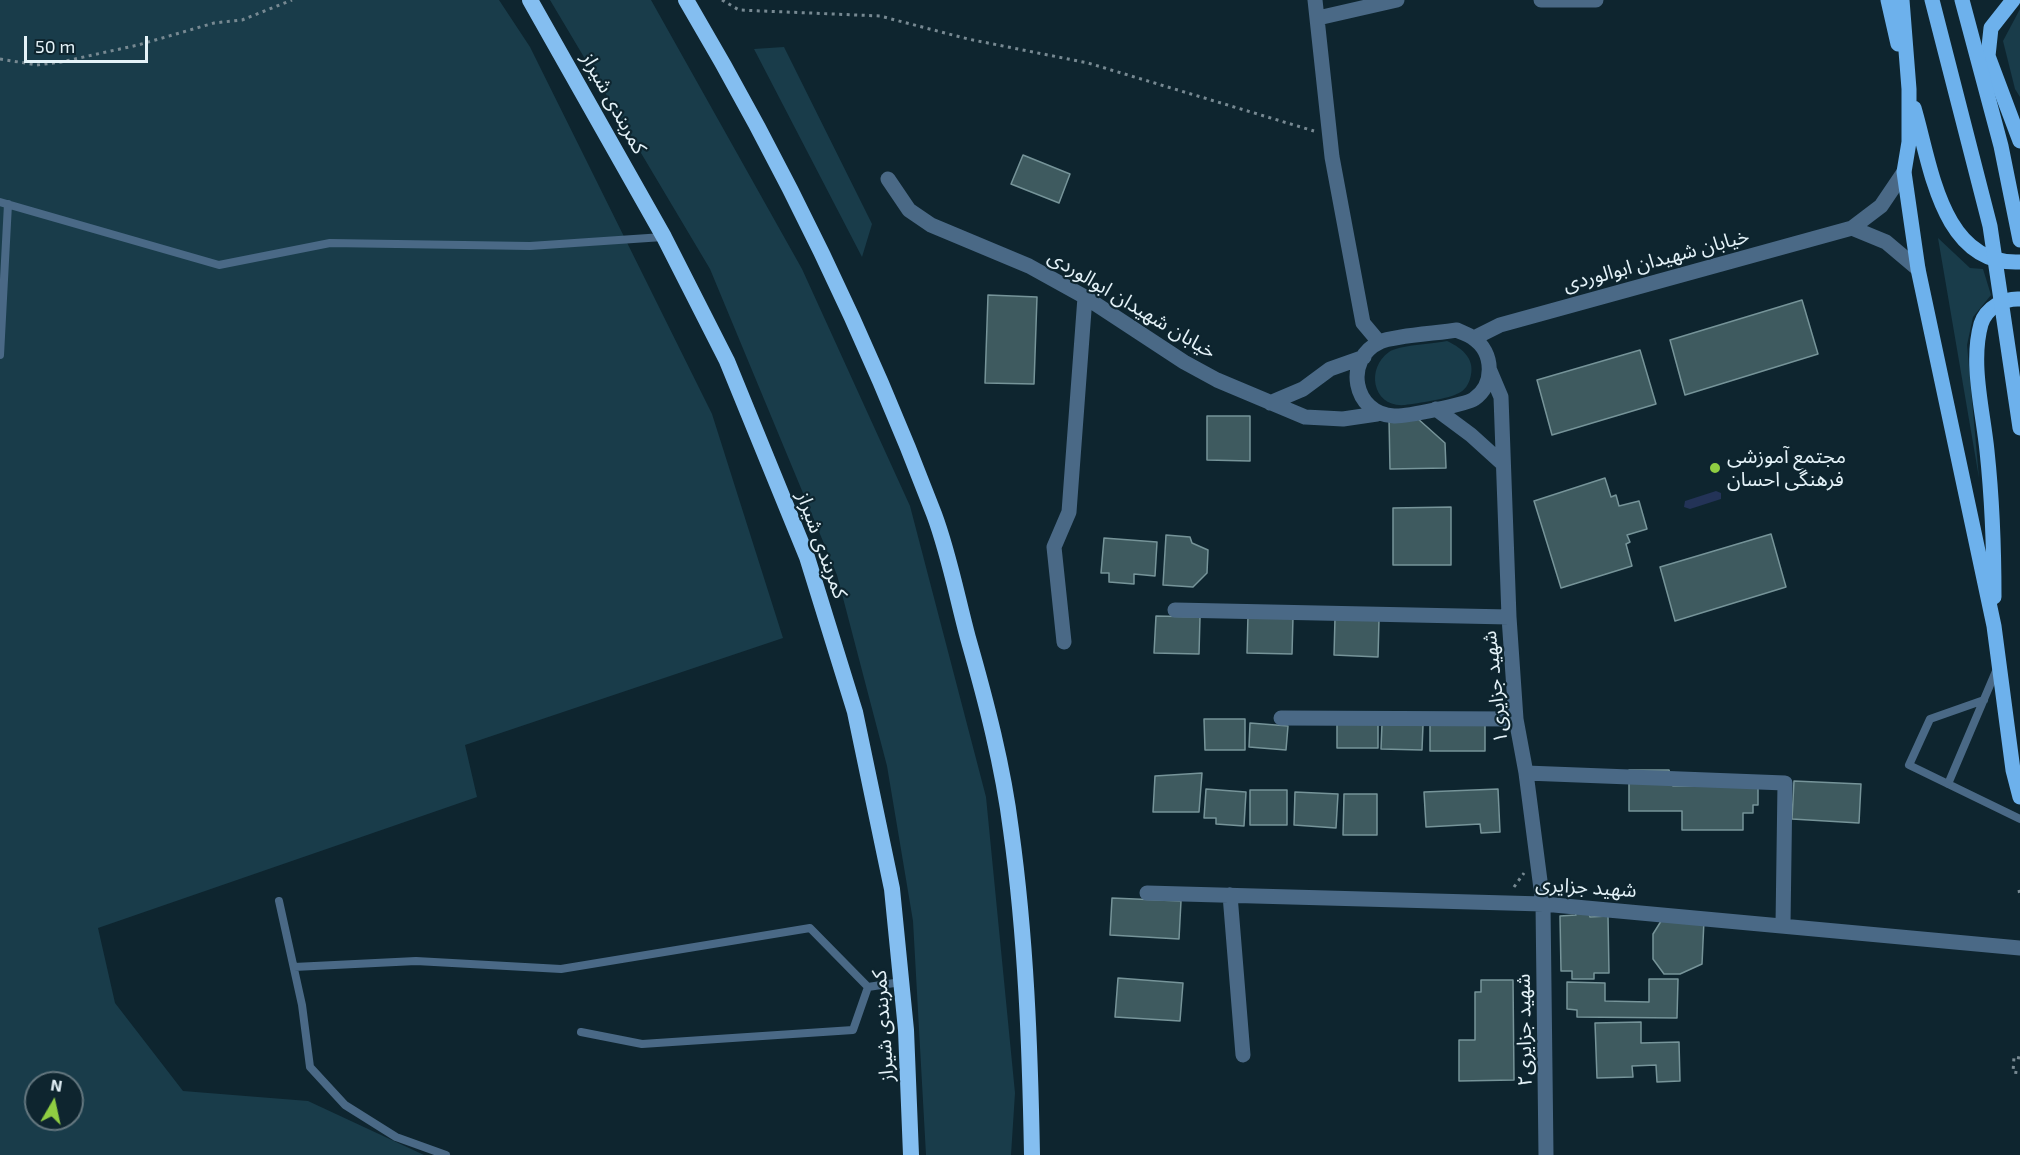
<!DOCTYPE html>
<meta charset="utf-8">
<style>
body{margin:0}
#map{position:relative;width:2020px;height:1155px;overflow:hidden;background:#0e252f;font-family:"Exo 2",sans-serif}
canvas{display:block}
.north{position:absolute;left:24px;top:1071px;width:60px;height:60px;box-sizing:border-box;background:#0e252f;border:2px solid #64777f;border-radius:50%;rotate:9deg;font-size:16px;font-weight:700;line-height:24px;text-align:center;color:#e4f2f8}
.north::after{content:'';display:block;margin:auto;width:21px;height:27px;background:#8fcd42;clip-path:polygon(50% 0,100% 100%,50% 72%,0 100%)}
.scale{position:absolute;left:24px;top:36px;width:124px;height:27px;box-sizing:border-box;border:3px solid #e4f2f8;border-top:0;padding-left:8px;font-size:18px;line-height:21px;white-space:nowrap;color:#e4f2f8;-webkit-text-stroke:4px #0e252f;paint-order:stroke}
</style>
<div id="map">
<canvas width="2020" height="1155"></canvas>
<div class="north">N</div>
<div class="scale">50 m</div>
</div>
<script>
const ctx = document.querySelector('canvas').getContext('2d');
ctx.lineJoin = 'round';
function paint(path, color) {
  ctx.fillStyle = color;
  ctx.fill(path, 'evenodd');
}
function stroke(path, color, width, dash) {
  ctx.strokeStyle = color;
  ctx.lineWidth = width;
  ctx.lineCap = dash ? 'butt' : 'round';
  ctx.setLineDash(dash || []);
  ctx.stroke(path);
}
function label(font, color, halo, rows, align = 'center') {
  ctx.font = font + ' "Exo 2","Noto Sans Arabic",sans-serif';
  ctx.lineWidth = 4.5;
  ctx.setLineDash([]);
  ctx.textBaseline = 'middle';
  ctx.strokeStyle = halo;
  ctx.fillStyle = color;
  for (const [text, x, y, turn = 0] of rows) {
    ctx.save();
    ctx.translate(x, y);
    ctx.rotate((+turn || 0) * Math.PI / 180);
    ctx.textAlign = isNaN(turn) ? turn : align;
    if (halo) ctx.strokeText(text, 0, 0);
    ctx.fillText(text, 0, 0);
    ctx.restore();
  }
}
paint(new Path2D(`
 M0,0h499l31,47 182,367 71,224 -318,107 12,52 -379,131 17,75 68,88 125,10 116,54h-424zM36,1083h36v36h-36z
 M550,0h101l151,269 108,237 76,291 29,296 -4,62h-85l-13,-234 -26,-155 -50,-191 -127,-306z
 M2020,9v88l-5,-8 -12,-48z
 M784,47l88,177 -10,33 -108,-208z
 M1938,238l32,30 13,1 8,26 -18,22 -6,28 12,133z
 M1447,341c17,8 29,19 23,38 -2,6 -5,11 -11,14 -11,6 -41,10 -54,12 -32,3 -40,-36 -16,-53 9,-7 45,-8 58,-11z`), '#193c4a');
paint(new Path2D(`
 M1716,491l5,2v6l-31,10 -6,-2 1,-6z`), '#233357');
const building = new Path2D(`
 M1023,155l47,19 -11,29 -48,-19z
 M988,295l49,2 -3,87 -49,-1z
 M1802,300l16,54 -133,41 -15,-55z
 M1640,350l16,54 -104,31 -15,-55z
 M1207,416h43v45l-43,-1z
 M1417,418l28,25 1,25 -56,1 -1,-50z
 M1605,478l6,19 5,-2 3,11 20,-5 8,28 -20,6 3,7 -4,2 6,22 -71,22 -27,-87z
 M1451,507v58h-58v-57z
 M1771,534l15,53 -111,34 -15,-54z
 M1166,535l24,2 2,6 16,7 -1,23 -14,14 -30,-2z
 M1104,538l53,4 -2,34 -21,-2v10l-25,-2v-9h-8z
 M1248,615l45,2 -1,37 -45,-1z
 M1156,616l44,1 -1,37 -45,-1z
 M1335,618l44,2 -1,37 -44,-2z
 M1204,719h41v31h-40z
 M1250,723l38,3 -2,24 -37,-3z
 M1337,724h41v24h-41z
 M1382,724l41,1 -1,25 -41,-1z
 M1430,724h55v27h-55z
 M1629,770h40l4,16h85v19h-5v8h-10v17h-61v-19h-53z
 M1202,773l-3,39h-46l2,-36z
 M1794,781l67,3 -2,39 -67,-4z
 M1206,789l40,3 -2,34 -28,-2v-6h-12z
 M1498,789l2,43 -19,1 -1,-9 -54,3 -2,-35z
 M1250,790h37v35h-37z
 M1295,792l43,2 -2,34 -42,-3z
 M1344,794h33v41h-34z
 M1112,898l69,3 -2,38 -69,-4z
 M1574,909l14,2 2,6 18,-1 1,57h-15v6h-22v-8h-11l-1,-55 16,-1z
 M1663,918l41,2 -2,44 -22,10h-16l-11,-15v-25z
 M1118,978l65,5 -3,38 -65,-4z
 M1649,979h29l-1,39 -100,-1v-7l-10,-1v-27l38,1v18l44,1z
 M1481,980h32l1,100 -55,1v-41h16v-48h6z
 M1641,1022v21l38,-1 1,39 -23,1 -1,-17 -24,1 1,11 -36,1 -2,-55z`);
paint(building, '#3e5a5f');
stroke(building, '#769499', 1.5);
stroke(new Path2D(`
 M722,0l17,10 141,6 88,23 120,24 226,68
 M0,59l37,6 24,-3 77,-17 76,-22 28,-3 50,-20
 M1514,887l10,-14
 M2019,890l1,6
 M2020,1058l-6,-1 -1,15 7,1`), '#778992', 3, [3, 4.5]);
stroke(new Path2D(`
 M0,202l219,63 111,-22 200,3 133,-9
 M0,355l8,-151
 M1984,700l-54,19 -21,46 111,54
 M1948,784l48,-113
 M279,901l23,104 8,62 35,38 51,32 50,18
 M294,967l122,-6 145,8 249,-41 58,59
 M581,1032l61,12 211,-14 15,-43 33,-5`), '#4a6986', 8);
stroke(new Path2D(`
 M1315,0l17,157 31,166 16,19
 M1541,0h55
 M1318,18l79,-18
 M888,179l21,31 22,15 98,41 56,31 99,65 33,18 88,37 38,2 34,-5
 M1852,228l34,14 32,27
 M1457,330c5,3 11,4 16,8 21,14 22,47 1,61 -7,5 -70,18 -80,17 -41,-2 -51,-57 -14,-74 11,-6 60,-9 77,-12z
 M1474,338l26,-13 352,-97 29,-22 23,-34
 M1490,371l11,26 8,220 7,102 10,54 17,131 3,251
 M1270,403l33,-14 27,-20 34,-12
 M1436,409l35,26 32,29
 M1175,610l334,7
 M1064,642l-10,-95 15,-35 16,-215
 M1281,718l235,1
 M1526,773l259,10 -2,142
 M1147,893l396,11 477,44
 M1230,895l13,160`), '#4a6986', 15);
stroke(new Path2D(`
 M1888,0l10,44
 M1902,0l7,89v53l-5,30 14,97 76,357 19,144 7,27
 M2013,0l-22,28 -3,28 32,85
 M1914,108c17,57 27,158 106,154
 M1994,597c0,-47 -2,-99 -7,-146 -4,-40 -17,-88 -6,-127 5,-16 23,-26 39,-25`), '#6db1ec', 15);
stroke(new Path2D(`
 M530,0l134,237 63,124 80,196 48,155 37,177 14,141 5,125
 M686,0c96,162 181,338 248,514 15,40 23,83 34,124 18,63 35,128 43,192 15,108 19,216 21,325`), '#84bef0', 16);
stroke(new Path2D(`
 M1932,0l58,226 30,202
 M1962,0l39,146 19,94`), '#6db1ec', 15);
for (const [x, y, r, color] of [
 [1715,468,6,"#8fcd42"]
]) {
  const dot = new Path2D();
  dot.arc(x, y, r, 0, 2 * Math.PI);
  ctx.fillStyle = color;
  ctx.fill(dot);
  stroke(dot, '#0e252f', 2);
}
label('20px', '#e4f2f8', '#0e252f', [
 ["کمربندی شیراز",614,103,61],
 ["خیابان شهیدان ابوالوردی",1656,260,-15],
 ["خیابان شهیدان ابوالوردی",1132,304,31],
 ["کمربندی شیراز",822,545,70],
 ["شهید جزایری۱",1495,687,-96],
 ["شهید جزایری",1586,887,4],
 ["کمربندی شیراز",883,1026,-94],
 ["شهید جزایری۲",1524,1030,-91]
]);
label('20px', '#e4f2f8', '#0e252f', [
 ["مجتمع آموزشی",1727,456],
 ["فرهنگی احسان",1727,479]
], 'left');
</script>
